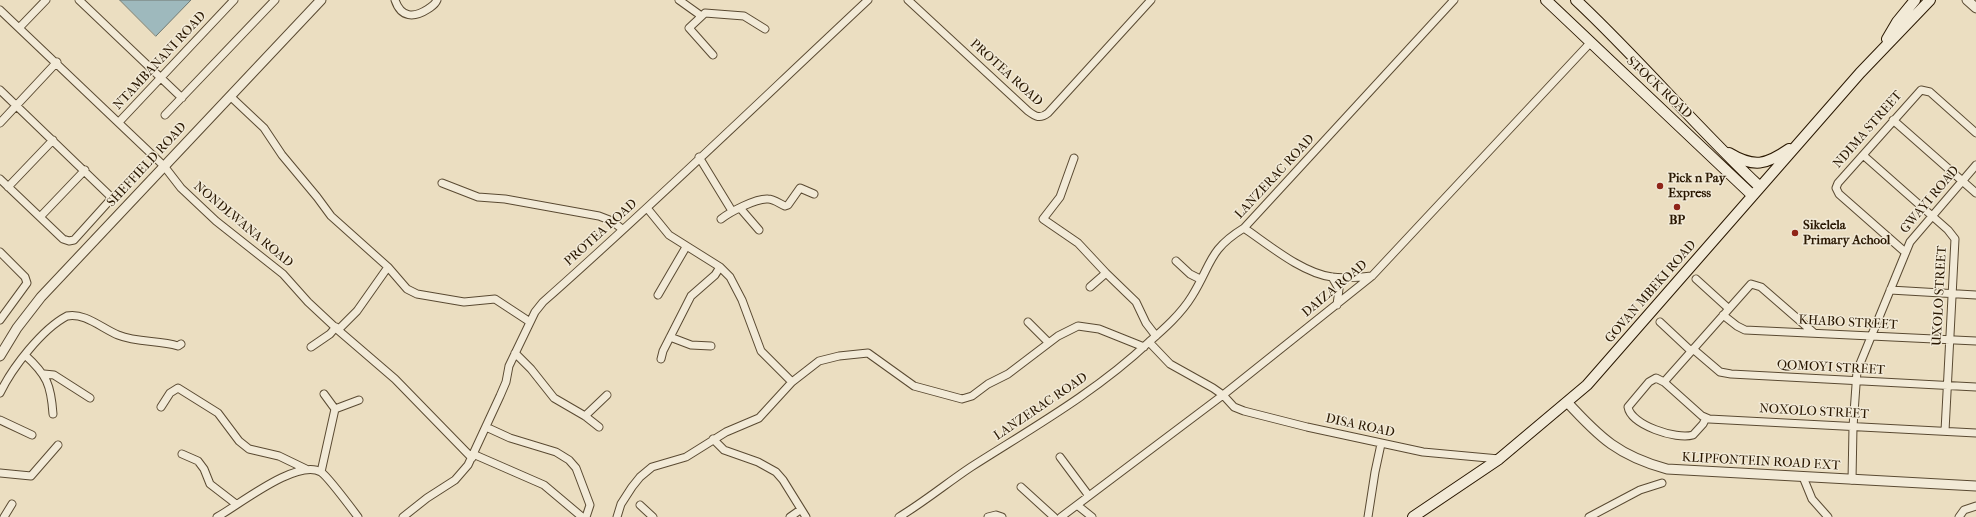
<!DOCTYPE html>
<style>
body{margin:0}
canvas{display:block;background:#ebdec1}
</style>
<canvas width="1976" height="517"></canvas>
<script>
const ctx = document.querySelector('canvas').getContext('2d');
ctx.lineJoin = 'round';
function paint(path, color) {
  ctx.fillStyle = color;
  ctx.fill(path, 'evenodd');
}
function stroke(path, color, width, dash) {
  ctx.strokeStyle = color;
  ctx.lineWidth = width;
  ctx.lineCap = dash ? 'butt' : 'round';
  ctx.setLineDash(dash || []);
  ctx.stroke(path);
}
function label(font, color, halo, rows, align = 'center') {
  ctx.font = font + ' "IM FELL French Canon",serif';
  ctx.lineWidth = 3;
  ctx.setLineDash([]);
  ctx.textBaseline = 'middle';
  ctx.strokeStyle = halo;
  ctx.fillStyle = color;
  for (const [text, x, y, turn = 0] of rows) {
    ctx.save();
    ctx.translate(x, y);
    ctx.rotate((+turn || 0) * Math.PI / 180);
    ctx.textAlign = isNaN(turn) ? turn : align;
    if (halo) ctx.strokeText(text, 0, 0);
    ctx.fillText(text, 0, 0);
    ctx.restore();
  }
}
const water = new Path2D(`
 M120,0h71l-35,36z`);
paint(water, '#9eb9bd');
stroke(water, '#707972', 1);
const minor = new Path2D(`
 M79,0l103,98
 M395,0c6,18 19,18 33,9 4,-3 7,-4 9,-9
 M679,0l21,15
 M908,0l120,111c8,6 12,8 20,2l103,-113
 M0,10l164,156 17,22 35,33 67,53 25,28 30,28 57,49 77,79
 M19,28l27,-28
 M713,55l-24,-27 16,-15 39,3 21,13
 M0,90l109,105 2,4 -37,41 -5,1 -6,-2 -63,-60
 M230,96l34,32 18,27 35,42 14,19 57,51 19,22 10,5 47,8 31,-3 35,23
 M165,115l110,-115
 M1893,120l83,73
 M119,122l115,-122
 M0,123l57,-61
 M1863,155l85,75 7,9 -10,192
 M699,157l33,54
 M1074,158l-14,39 -17,22 35,24 28,30 30,29 10,21 10,13
 M442,183l36,14 27,2 94,17 13,5 10,8
 M8,187l45,-47
 M647,208l22,27 51,32 10,10 12,23 19,51 31,31
 M740,208l19,22
 M40,217l45,-47
 M721,219c9,-7 35,-21 47,-20 6,0 12,5 17,7l3,-1 12,-17 14,6
 M1244,228c25,17 58,45 88,49 13,2 27,0 40,-1
 M0,252l25,25 2,6 -27,37
 M1905,252l-66,-58 -3,-6 2,-5 83,-93 9,2 46,41
 M1176,261l14,13 10,5
 M1332,277l7,12 -2,16
 M1696,279l32,29
 M1090,287l16,-14
 M1890,290l86,5
 M658,295l28,-48
 M1723,315l14,11 8,4 231,11
 M1028,322l20,20
 M1660,322l31,29
 M338,330l19,-19 31,-44
 M670,337l21,8 20,1
 M1149,342l21,22 43,24 10,7 11,12 10,4 63,16 116,25 76,7
 M311,347l19,-13 6,-7
 M1693,349l27,23 11,2 245,13
 M515,353l16,16 23,29 31,18 14,11
 M25,355c22,20 26,30 28,59
 M661,359l2,-8 28,-55 24,-21 5,-8
 M44,374l10,1 36,23
 M1664,382l87,-98 10,3 53,46
 M0,393c12,-25 42,-64 67,-77 17,-4 36,13 51,19 20,8 41,5 60,11l3,-2
 M324,394l11,15
 M161,407l9,-14 8,-5 40,25 21,28 10,8 30,7 27,13
 M335,409l24,-9
 M585,416l22,-21
 M1706,418l-3,6 -10,11c-17,5 -62,-10 -65,-28l21,-25 7,-4 8,4 38,34 7,3 267,14
 M0,420l32,15
 M486,427l24,11 46,14 13,8 7,8 14,37 -4,12
 M713,439l11,11 34,12 18,10 7,8 23,37
 M182,454l16,7 6,8 6,15 26,20
 M473,454l71,31 38,32
 M1060,457l29,39
 M321,472l14,-63
 M0,473l31,3 27,-31
 M1803,477l9,22 16,18
 M1852,480l1,-53 4,-56 53,-129 66,-77
 M1021,487l33,30
 M640,505l13,12
 M1077,505l15,12
 M4,517l8,-13
 M217,517c22,-12 80,-59 104,-45 6,4 31,37 37,45
 M403,517l24,-19 28,-18 13,-15 32,-69 6,-14 3,-16 26,-54 8,-10c111,-98 217,-201 325,-302
 M617,517l4,-13 11,-17 8,-10 12,-10 34,-10 40,-25 33,-14 33,-36 27,-21 20,-5 29,-3 46,33 48,13 10,-3 16,-12 20,-10 50,-38 20,-10 21,3 45,18
 M790,517l10,-7
 M899,517c25,-15 48,-34 72,-50 61,-39 125,-75 178,-125 15,-13 32,-28 43,-46 20,-32 16,-46 52,-68l210,-228
 M988,517l8,-2 6,2
 M1061,517l162,-122 149,-119 219,-234
 M1368,517l7,-45 6,-28
 M1589,517l51,-27 22,-7
 M1959,517l5,-7 12,-4`);
const tertiary = new Path2D(`
 M1967,0l9,8
 M0,356l17,-28 24,-31 280,-297
 M1567,402c33,36 52,54 100,67l309,17`);
const secondary = new Path2D(`
 M1546,0l206,195
 M1576,0c64,60 120,127 184,187
 M1887,39l10,-17 18,-22
 M1729,153c25,15 37,12 60,-4
 M1413,517l86,-58 88,-74 273,-312 70,-73`);
stroke(minor, '#5a4a32', 9);
stroke(tertiary, '#5a4a32', 11);
stroke(secondary, '#2a1802', 12);
stroke(minor, '#f2ead7', 7);
stroke(tertiary, '#f2ead7', 9);
stroke(secondary, '#f2ead7', 10);
for (const [x, y, r, color] of [
 [1660,186,4,"#8f2418"],
 [1677,207,4,"#8f2418"],
 [1795,233,4,"#8f2418"]
]) {
  const dot = new Path2D();
  dot.arc(x, y, r, 0, 2 * Math.PI);
  ctx.fillStyle = color;
  ctx.fill(dot);
  stroke(dot, '#f2ead7', 1.5);
}
label('13px', '#2a1802', '#f2ead7', [
 ["NTAMBANANI ROAD",160,61,-47],
 ["PROTEA ROAD",1006,73,42],
 ["STOCK ROAD",1659,88,43],
 ["NDIMA STREET",1868,130,-49],
 ["SHEFFIELD ROAD",147,165,-47],
 ["LANZERAC ROAD",1275,177,-47],
 ["GWAYI ROAD",1930,200,-50],
 ["NONDLWANA ROAD",243,225,40],
 ["PROTEA ROAD",601,233,-42],
 ["DAIZA ROAD",1335,289,-40],
 ["GOVAN MBEKI ROAD",1651,292,-49],
 ["UXOLO STREET",1940,296,-87],
 ["KHABO STREET",1848,323,3],
 ["QOMOYI STREET",1831,368,3],
 ["LANZERAC ROAD",1041,407,-34],
 ["NOXOLO STREET",1814,412,3],
 ["DISA ROAD",1360,426,12],
 ["KLIPFONTEIN ROAD EXT",1761,462,3]
]);
label('bold 13px', '#2a1802', '#f2ead7', [
 ["Pick n Pay",1668,179],
 ["Express",1668,194],
 ["BP",1677,221,"center"],
 ["Sikelela",1803,226],
 ["Primary Achool",1803,241]
], 'left');
</script>
